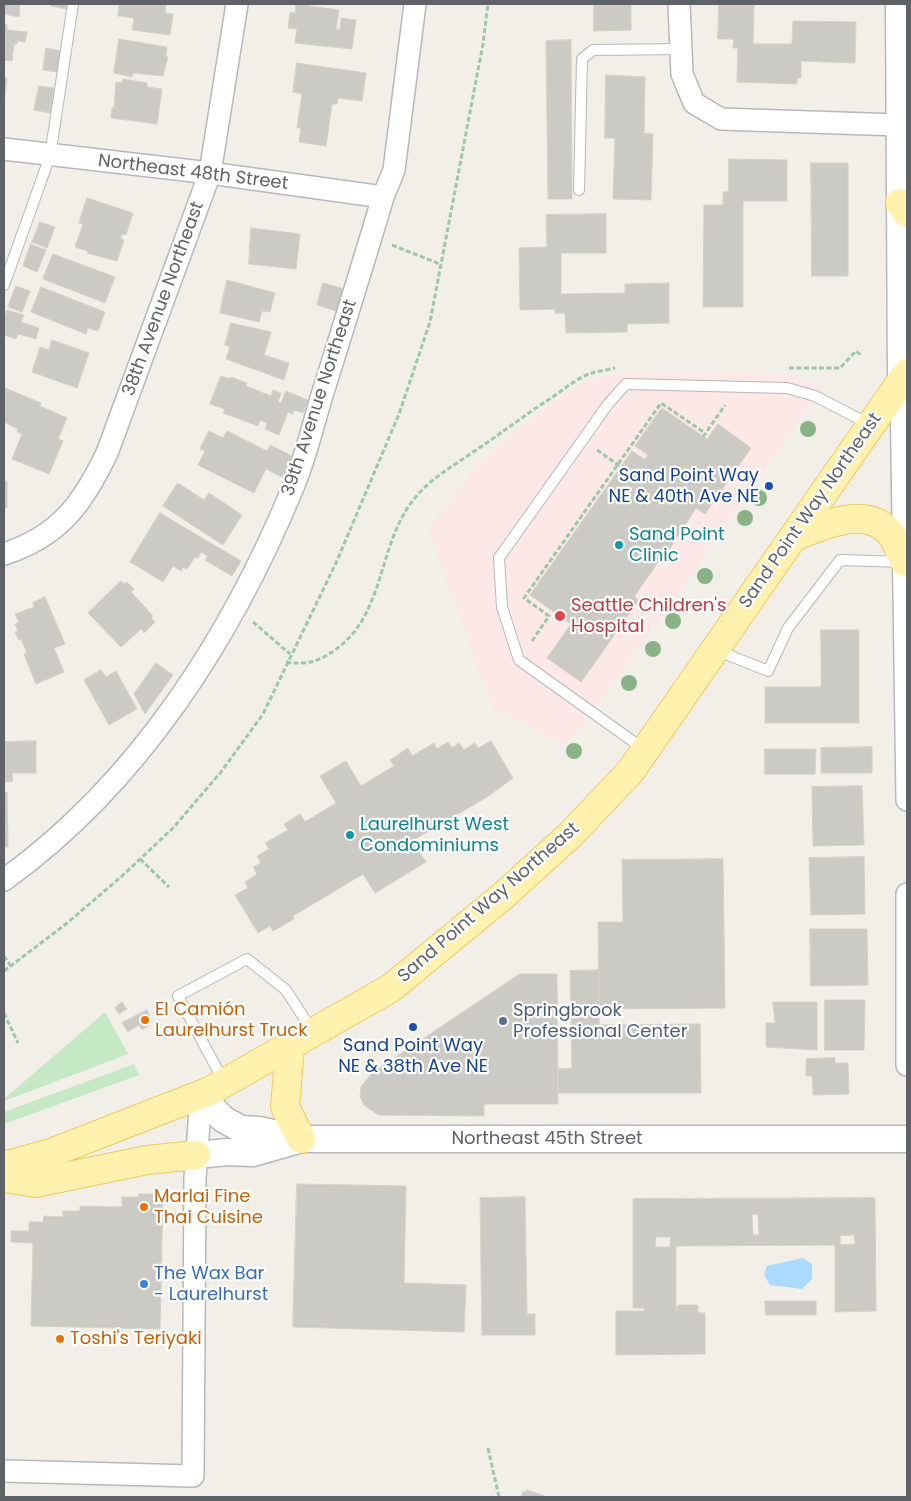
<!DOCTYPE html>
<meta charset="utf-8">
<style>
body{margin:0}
#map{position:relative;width:911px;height:1501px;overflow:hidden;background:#f1efe8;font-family:Poppins,sans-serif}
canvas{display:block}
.frame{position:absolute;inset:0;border:5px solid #5f6368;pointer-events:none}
</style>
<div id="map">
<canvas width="911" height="1501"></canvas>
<div class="frame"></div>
</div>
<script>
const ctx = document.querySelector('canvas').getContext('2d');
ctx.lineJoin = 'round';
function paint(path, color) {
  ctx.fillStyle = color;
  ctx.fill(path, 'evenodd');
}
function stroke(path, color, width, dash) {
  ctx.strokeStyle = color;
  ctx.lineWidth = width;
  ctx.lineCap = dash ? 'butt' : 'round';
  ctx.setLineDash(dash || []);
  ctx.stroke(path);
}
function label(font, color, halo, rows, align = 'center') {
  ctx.font = font + ' Poppins,sans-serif';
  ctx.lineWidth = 4.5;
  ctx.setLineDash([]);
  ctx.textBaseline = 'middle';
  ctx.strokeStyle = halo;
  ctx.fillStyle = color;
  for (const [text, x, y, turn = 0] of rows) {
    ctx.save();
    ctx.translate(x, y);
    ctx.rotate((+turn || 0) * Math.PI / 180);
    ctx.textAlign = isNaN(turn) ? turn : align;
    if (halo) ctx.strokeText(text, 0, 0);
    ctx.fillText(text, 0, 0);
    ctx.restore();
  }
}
paint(new Path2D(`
 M646,370l143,4 35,12 -225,317 -34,42 -72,-37 -65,-179 60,-75 82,-64 25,-12z`), '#fce8e6');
paint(new Path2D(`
 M105,1012l23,42 -124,47v-2z
 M134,1064l5,11 -135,49v-12z`), '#c5e8c5');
paint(new Path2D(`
 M803,1258l9,6v15l-10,10 -32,-4 -6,-10 3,-9z`), '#aadaff');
const building = new Path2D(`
 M4,4h18h-2l-1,13 -15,-3z
 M51,4h17l-1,5 -16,-3z
 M119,4h47l-1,9 8,1 -3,21 -38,-5 2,-12 -16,-2z
 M296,4l43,6 -3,19 4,1 1,-12 15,2 -4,29 -57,-6 2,-14 -9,-1 2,-16 5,1z
 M594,4h37v26l-37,1z
 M719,4h35l-1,40h39l1,-23 63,1 -1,41 -54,-2v17h-4v6l-60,-2 1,-34h-5l1,-9h-16z
 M4,24h3v6l20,2 -2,10 -8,-1v3h-3l-2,17 -8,-1z
 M119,39l48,8 -1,10h2l-5,19 -30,-3 -1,4 -18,-4z
 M571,40l1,159h-24l-2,-158z
 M46,48l15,3 -3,21 -15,-2z
 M297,63l69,10 -4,28 -24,-3 -1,6h-5l-6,42 -27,-4 2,-14h-4l5,-34 -9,-2z
 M606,75l39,2 -1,56 9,1 -2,66 -38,-1 2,-61h-10z
 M4,78h3l-3,26z
 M123,79l24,4v4l15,2 -5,35 -46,-6 1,-10h2l2,-26 6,1z
 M39,86l15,2 -4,25 -16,-3z
 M729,159l58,1v41h-44v106h-40l1,-102h19v-13h5z
 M811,163h37v113h-36z
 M87,198l46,15 -7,22 -4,-1 -1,5 3,1 -7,21 -30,-8 1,-2 -13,-4 8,-23 -4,-1z
 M606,214v39h-45v41l64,-1v-9l44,-1v40l-42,1v8l-61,1 -1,-20h-10v-4l-35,1 -1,-62 28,-1 -1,-32z
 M40,222l15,5 -8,21 -15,-6z
 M251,228l49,6 -4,35 -47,-5z
 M31,244l15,6 -9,22 -14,-6z
 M53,254l62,23 -10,26 -62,-24z
 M227,280l48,13 -5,19 -8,-1 -3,11 -39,-9z
 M323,283l22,6 -6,23 -22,-7z
 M16,286l14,5 -8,21 -14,-5z
 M41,287l64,25 -7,19 -10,-3 -2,6 -55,-22z
 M7,310l17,5 -3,7 18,6 -3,11 -18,-5 -2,5 -12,-4v-14z
 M231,323l40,9 -7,23 25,8 -5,17 -58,-21 4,-12 -5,-2z
 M52,340l37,13 -12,35 -45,-16 8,-25 9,3z
 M221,376l9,3 1,-2 16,6 -1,3 25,10 2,-6 8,3 -3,9 3,1 5,-12 22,9 -5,13 -9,-3 -1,4 -5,-2 -9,23 -14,-6 2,-6 -7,-3 -2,6 -35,-13 2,-4 -15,-5z
 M5,388l36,15 -1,3 27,12 -9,21 5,2 -14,33 -37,-15 10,-25 -5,-2 1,-3 -14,-7z
 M662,408l45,31 11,-15 33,24 -46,66 -9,-6 -33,51 -2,-1 -27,39 5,3 -58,82 -34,-24 24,-34 -41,-29 102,-144 13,9 3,-5 -13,-9z
 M209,431l14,7 4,-7 40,20 3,-6 26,13 -10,21 -20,-10 -12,24 -56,-28 7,-14 -5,-2z
 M4,481h3v27h-3z
 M178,483l26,17 5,-7 33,22 -19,30 -60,-39z
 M160,513l81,48 -9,15 -27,-16 3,-4 -7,-4 -3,6 -3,-1 -8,12 -4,-2 -2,4 -8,-5 -10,16 -33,-20z
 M121,581l3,3 3,-2 7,7 -3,3 22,24 -2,2 4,4 -11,11 -3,-4 -20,18 -33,-34z
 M45,597l20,47 -11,4 10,24 -28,12 -12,-30 3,-1 -6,-14 -2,1 -4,-8 3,-1 -3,-7 4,-2 -4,-8 19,-7 -1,-4z
 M821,630h38v93h-94v-36h56z
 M156,663l17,12 -28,39 -11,-20z
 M101,670l5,7 10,-6 21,38 -28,16 -25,-45z
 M36,741v32h-24l1,8 -9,1v-40z
 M491,741l22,37 -26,19 -75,44 14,21 -51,31 -12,-19 -70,42 1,3 -21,12 -3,-5 -12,7 -23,-38 13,-7 -3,-6 12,-8 -4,-7 8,-4 -4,-7 12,-7 -4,-6 23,-13 -4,-6 16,-10 5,8 31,-19 -16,-27 26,-15 15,25 33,-20 -4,-6 18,-12 4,8 22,-13 3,6 11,-7 4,6 7,-5 5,7 11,-7 3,5z
 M872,747v26h-51v-25z
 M765,749h51l-1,25h-50z
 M862,786l2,59 -51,1 -1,-59z
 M4,792h3l1,55h-4z
 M864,857l1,57 -54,1 -2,-57z
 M723,859l2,149 -126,1 -1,-87h25l-1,-62z
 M810,929h57l1,56 -57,1z
 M599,970v55l101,-1 1,69h-143v-24l14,-1 -2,-97z
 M520,974h37l1,130h-74v12l-106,-1 -14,-10 -4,-9 1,-9 11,-14z
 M825,1000h40l-1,50h-39z
 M122,1002l5,7 -8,5 -4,-6z
 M773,1002h44v48l-51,-3v-24h9z
 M147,1010l3,6 -3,5 2,4 -7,5 -3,-5 -11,7 -6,-9z
 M835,1058v5h13l1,31 -36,1 -1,-19h-6v-17z
 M297,1184l109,2 -2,97 62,2 -2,47 -171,-5z
 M139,1194h24l-3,135 -129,-3 2,-83 -22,-1v-11h18v-9h14l1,-6 19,1v-6h17v-5l42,1v-10h17z
 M525,1197l2,117h8v21h-53l-2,-137z
 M875,1198l1,113 -41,1v-67l-159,1v66l2,-7h20v8h7v41l-89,1v-44h28v-3h-11v-109zM758,1214l1,21h-6l-1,-20zM854,1235l1,9 -15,1v-9zM656,1237h15l-1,10h-14z
 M765,1301h51v14h-50z
 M527,1490l21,7h-27l2,-6 3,1z`);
paint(building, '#cccac5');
stroke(building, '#d6d1c6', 1);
const service = new Path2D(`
 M579,190l3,-131 11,-9 88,-1
 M4,285l46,-129 23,-152
 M716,650l52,21 20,-43 52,-68 63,2
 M645,750l-126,-90 -17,-53 -3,-49 109,-154 18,-20 161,4 28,8 56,29
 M224,1082l-46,-86 69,-37 39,31 27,42`);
const minor = new Path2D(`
 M679,4l3,70 12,29 27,16 178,6
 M4,149l206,24 173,24
 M901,383l6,417
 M4,554c56,-18 79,-51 103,-101l103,-280 27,-169
 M4,880c135,-97 228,-244 290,-395 13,-31 20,-65 30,-96 20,-64 40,-128 59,-192l11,-27 21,-166
 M907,894v171
 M4,1471l189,5 2,-298 6,-82`);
const tertiary = new Path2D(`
 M899,4l2,379
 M201,1096l22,23 18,10 18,1 42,9h606
 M196,1155l32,-3 25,1 45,-13`);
const primary = new Path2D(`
 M900,203l7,10
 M793,537c31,-11 76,-35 100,0 5,8 8,17 12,25
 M290,1047l-5,60 16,32
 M4,1166l47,-13 159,-62 181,-103 113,-93 66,-60 60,-63 277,-399
 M4,1178l31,5 112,-23 49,-5`);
stroke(service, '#b5b8bc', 12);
stroke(minor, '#b5b8bc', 24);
stroke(tertiary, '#b5b8bc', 29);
stroke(primary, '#f2c960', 30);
stroke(new Path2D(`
 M392,245l48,19
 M789,368h51l16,-17 6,5
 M703,437l22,-32
 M597,450l24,17
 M253,622l37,32
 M532,641l17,-25 -25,-18 137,-195 44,30
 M286,662c20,3 32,0 49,-12 51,-36 42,-105 79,-151 17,-21 38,-32 59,-47 26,-17 49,-35 75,-52 13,-8 27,-21 41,-26 8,-3 18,-4 26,-6
 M140,859l29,28
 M4,956l7,10
 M4,971l62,-47 55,-47 52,-49 48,-56 42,-58 73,-151 63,-149 31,-92 53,-278 5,-40
 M4,1013l14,30
 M488,1448l11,49`), '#9cc7a9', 3, [5, 2.5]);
stroke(service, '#fff', 10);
stroke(minor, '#fff', 21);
stroke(tertiary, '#fff', 26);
stroke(primary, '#fff2af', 28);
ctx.fillStyle = '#89b387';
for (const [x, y] of [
 [808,429],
 [759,498],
 [745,518],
 [705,576],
 [673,621],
 [653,649],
 [629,683],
 [574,751]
]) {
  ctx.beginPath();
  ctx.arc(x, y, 8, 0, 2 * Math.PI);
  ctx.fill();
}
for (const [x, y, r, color] of [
 [769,486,5,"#1a4fb4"],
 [619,545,5,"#0f9aa8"],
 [560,616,6,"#e0444e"],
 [350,835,5,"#0f9aa8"],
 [145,1020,5,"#e8710a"],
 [503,1021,5,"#5c6f8a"],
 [413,1027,5,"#1a4fb4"],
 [144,1207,5,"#e8710a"],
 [144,1284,5,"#3f7fe0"],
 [60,1339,5,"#e8710a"]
]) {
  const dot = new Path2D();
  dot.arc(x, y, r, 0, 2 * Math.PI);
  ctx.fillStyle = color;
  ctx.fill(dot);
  stroke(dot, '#fff', 2);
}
label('18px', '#5f6368', '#fff', [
 ["Northeast 48th Street",193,173,7],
 ["38th Avenue Northeast",164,299,-70],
 ["39th Avenue Northeast",320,398,-72],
 ["Sand Point Way Northeast",811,511,-55],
 ["Sand Point Way Northeast",489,903,-41],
 ["Northeast 45th Street",547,1139]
]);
label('18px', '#164399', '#fff', [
 ["Sand Point Way",759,476],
 ["NE & 40th Ave NE",759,497],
 ["Sand Point Way",413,1046,"center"],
 ["NE & 38th Ave NE",413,1067,"center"]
], 'right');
label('18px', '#0d838f', '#fff', [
 ["Sand Point",629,535],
 ["Clinic",629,556],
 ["Laurelhurst West",360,825],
 ["Condominiums",360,846]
], 'left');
label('18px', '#be3a42', '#fff', [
 ["Seattle Children's",571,606],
 ["Hospital",571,627]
], 'left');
label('18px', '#c56008', '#fff', [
 ["El Camión",155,1010],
 ["Laurelhurst Truck",155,1031],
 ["Marlai Fine",154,1197],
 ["Thai Cuisine",154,1218],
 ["Toshi's Teriyaki",70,1339]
], 'left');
label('18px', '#4e5e75', '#fff', [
 ["Springbrook",513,1011],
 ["Professional Center",513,1032]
], 'left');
label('18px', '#366cbe', '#fff', [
 ["The Wax Bar",154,1274],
 ["- Laurelhurst",154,1295]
], 'left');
</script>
